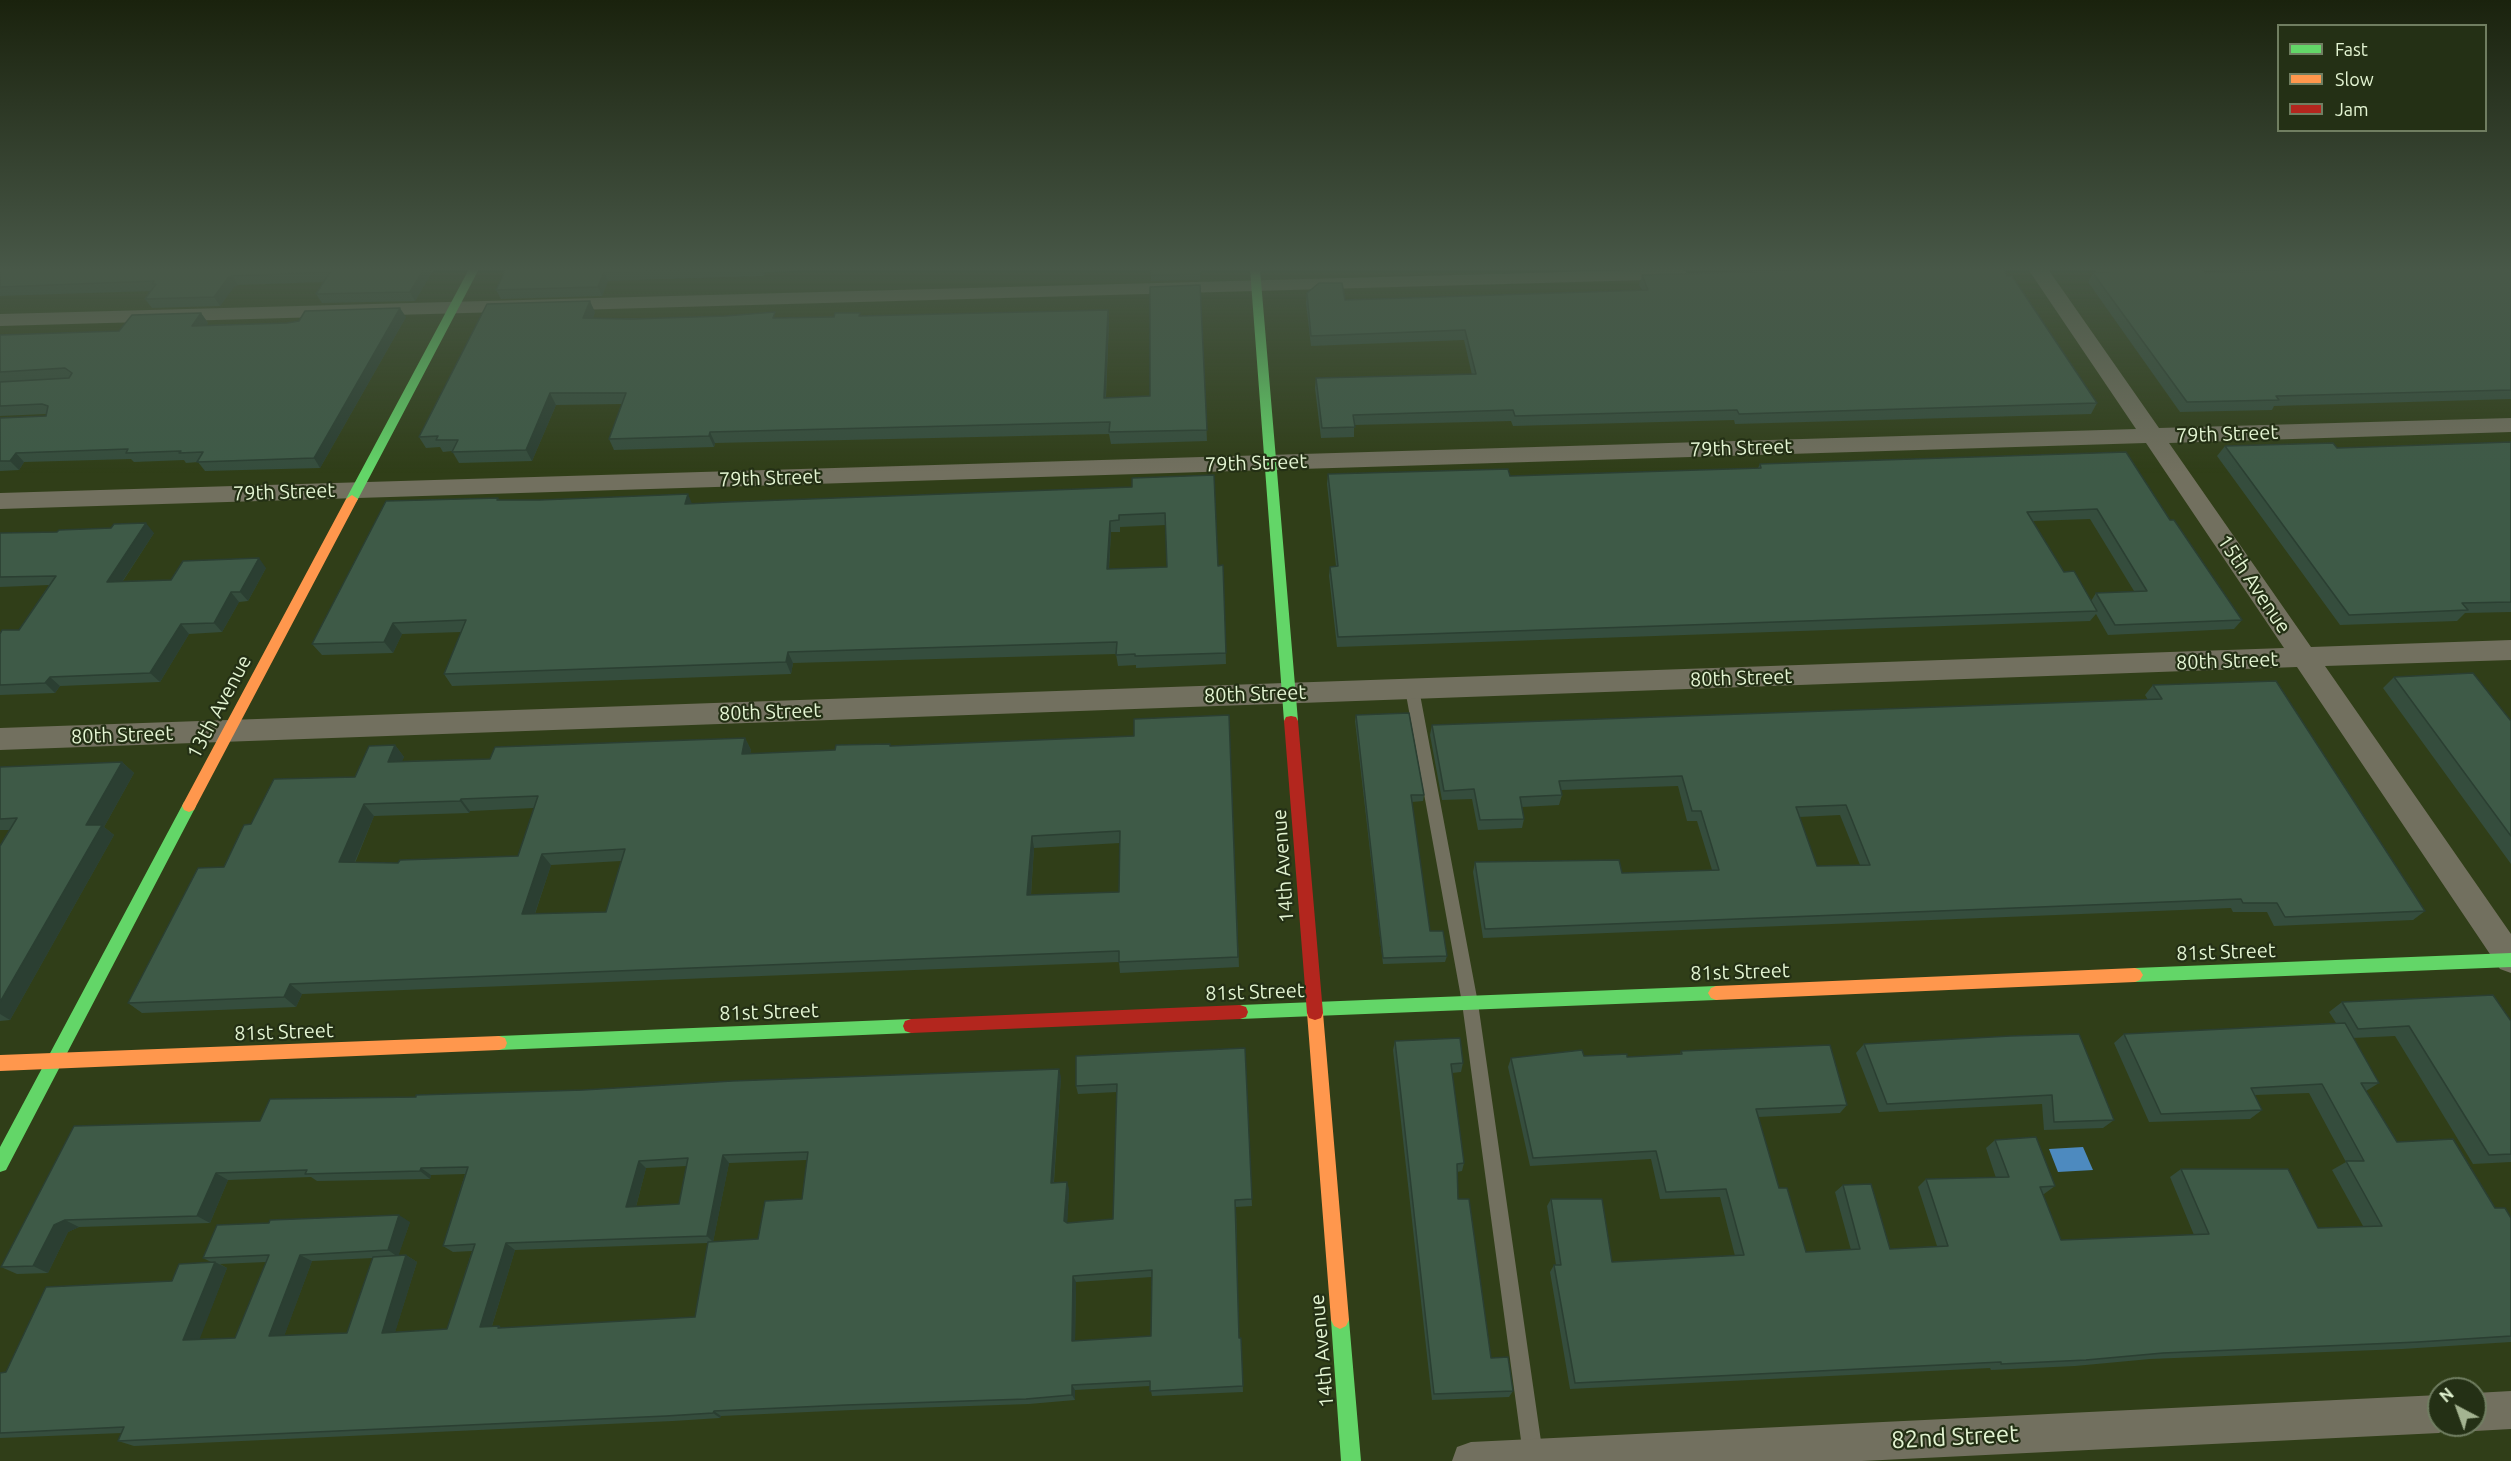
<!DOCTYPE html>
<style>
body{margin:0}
#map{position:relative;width:2511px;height:1461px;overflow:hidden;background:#303e18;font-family:Ubuntu,sans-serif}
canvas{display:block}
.legend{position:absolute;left:2277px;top:24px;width:210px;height:108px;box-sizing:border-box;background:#243015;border:2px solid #707e61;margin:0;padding:8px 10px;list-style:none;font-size:18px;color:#e3f4d2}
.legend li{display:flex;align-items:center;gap:12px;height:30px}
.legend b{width:30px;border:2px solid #707e61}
.north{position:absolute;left:2427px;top:1377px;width:60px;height:60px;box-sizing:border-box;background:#243015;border:2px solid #707e61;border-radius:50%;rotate:319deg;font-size:16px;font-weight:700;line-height:24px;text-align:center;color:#e3f4d2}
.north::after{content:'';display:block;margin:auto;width:21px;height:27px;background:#a4b491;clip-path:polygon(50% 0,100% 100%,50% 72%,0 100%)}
</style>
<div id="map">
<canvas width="2511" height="1461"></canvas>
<ul class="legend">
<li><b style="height:8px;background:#63d668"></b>Fast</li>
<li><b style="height:8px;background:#ff974d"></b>Slow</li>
<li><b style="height:8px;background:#b3261e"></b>Jam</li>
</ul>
<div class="north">N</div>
</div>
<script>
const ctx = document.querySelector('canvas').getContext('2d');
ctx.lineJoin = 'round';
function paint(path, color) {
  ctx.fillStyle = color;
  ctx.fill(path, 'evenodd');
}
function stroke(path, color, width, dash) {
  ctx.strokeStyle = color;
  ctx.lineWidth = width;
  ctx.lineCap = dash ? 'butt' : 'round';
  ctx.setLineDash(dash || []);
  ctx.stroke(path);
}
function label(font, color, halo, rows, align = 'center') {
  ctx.font = font + ' Ubuntu,sans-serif';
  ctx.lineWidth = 4.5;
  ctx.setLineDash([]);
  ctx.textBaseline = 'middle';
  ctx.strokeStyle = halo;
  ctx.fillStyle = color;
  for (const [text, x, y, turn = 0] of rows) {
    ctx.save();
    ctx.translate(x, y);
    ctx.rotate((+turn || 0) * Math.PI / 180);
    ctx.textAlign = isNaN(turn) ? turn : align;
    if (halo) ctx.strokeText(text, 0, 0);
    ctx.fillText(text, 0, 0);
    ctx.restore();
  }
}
paint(new Path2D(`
 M2083,1147l10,23 -35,2 -9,-23z`), '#4d8abf');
paint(new Path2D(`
 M1412,684l7,5 59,314 65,452 -3,6h-14l-3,-6 -61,-452 -57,-314z`), '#72705f');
paint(new Path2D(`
 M1678,269l7,2 3,4 -3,4 -1685,47v-12z
 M2028,269h20l111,159 352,-10v14l-342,11 142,204 200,-7v20l-186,6 186,268v39l-11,-4 -203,-302 -2297,83v-22l2284,-80 -138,-205 -2146,66v-16l2136,-64z
 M2511,1391v38l-36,2 -13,-6h13v-32z
 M2439,1395v30h14l-14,8 -577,28h-410l5,-14 14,-5z`), '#72705f');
paint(new Path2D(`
 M469,269h10l-121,230 -2,3h-8l-2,-3z
 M1250,269h10l38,452 -2,4h-10l-2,-4z
 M189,800l5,2 2,4 -2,4 -188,360 -6,2v-25l184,-345z
 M2511,953v14l-376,15 -5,-2 -3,-5 3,-5 5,-2z
 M1716,986l5,2 3,5 -3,5 -5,2 -476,19 -6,-2 -2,-5 2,-5 6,-2z
 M911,1019l6,2 2,5 -2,5 -6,2 -412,17 -6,-2 -2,-5 2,-5 6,-2z
 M1340,1311l6,3 3,6 12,141h-20l-10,-141 3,-6z`), '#63d668');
paint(new Path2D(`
 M352,495l6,4 -164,311 -5,2 -5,-2 -2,-4 2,-4 162,-303z
 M2135,968l5,2 3,5 -3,5 -5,2 -419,18 -5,-2 -3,-5 3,-5 5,-2z
 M1315,1006l6,2 2,5 26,307 -3,6 -6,3 -6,-3 -3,-6 -24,-307 2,-5z
 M499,1036l6,2 2,5 -2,5 -6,2 -499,21v-16z`), '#ff974d');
paint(new Path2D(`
 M1291,716l5,1 2,4 25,292 -2,5 -6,2 -6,-2 -2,-5 -23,-292 2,-4z
 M1240,1005l6,2 2,5 -2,5 -6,2 -329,14 -6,-2 -2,-5 2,-5 6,-2z`), '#b3261e');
paint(new Path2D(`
 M0,269h434l-19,32 -93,2 -6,-9 8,-12 -86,3 -4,2 -14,19 -68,2 -7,-9 6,-8 -151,5z
 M506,269h337l-78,3 -1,4 -156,5 -6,15 -101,3 -5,-9z
 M1151,269h49v11l-49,1z
 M2094,269h107l3,4 307,-4v130l-237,7 -2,4 -92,2 -92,-130 5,-9 4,-1z
 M1642,275l455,128 -6,11 -356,10 -1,-4 -221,6 -2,-5 -157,4v12l-33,1 -6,-50 1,-10 156,-3 -8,-35 -153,6 -5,-43 1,-10 38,7 297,-10 -3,-5z
 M1200,285l7,156 -96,3 -2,-10 -394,9 -1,4 -100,3 -5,-11 13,-35 -66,1 -24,56 -73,2 -7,-12 -9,1 -3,-5 -14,1 -7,-11 176,-125 -2,6h184l331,-8 1,12 -3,76 44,-2z
 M201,313l7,10 -2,2 81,-2 119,-6 -86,151 -115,3 -7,-9 -12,1 -2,-3 -50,2 -3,-3 -107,3 -5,8 -19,1v-53l46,-2v-2l-46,2v-34l58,-3 -58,3v-47l119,-4z
 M2511,442v170l-46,1 -8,8 -117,4 -123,-169 8,-10 112,2z
 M1760,464l410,56 72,100 -8,9 -126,6 -12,-21 -6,7 -753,26 -8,-71 1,-9 6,-1 -9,-82 1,-10 182,2 248,-8zM2090,519l44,72 -38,2 -5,8 -27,-29 -31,-51z
 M1132,478l86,88 5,-1 3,99 -90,4v-3l-18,1 -2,-12 -323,9 -2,11 -339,12 -8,-12 17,-42 -59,2 -9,19 -71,2 -10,-11 186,-146 1,2 193,4 440,-17zM1166,525l1,42 -58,2 2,-37h9v-5z
 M0,533h154l-31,48 48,-1 95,-12 -18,33 -9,1 -17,30 -33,2 -29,48 -100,4 -5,7 -55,2v-61l19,-4 30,-45 -49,2z
 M2394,677l117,44v143l-128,-176z
 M2153,685l272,226 -12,9 -139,6 -7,-14h-34l-2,-4 -748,30 -10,-66 2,-10 147,11 90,-3 -15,-49h-10l-9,-35 -117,4 1,5 -3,10 -37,2 2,12 -2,9 -44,2 -6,-31 -30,1 -12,-65 2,-10 716,-25 -3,-5zM1840,815l20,50 -43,1 -18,-49z
 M1229,715l10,252 -119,6 -1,-11 -817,32 -6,13 -154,6 -14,-10 96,-136 27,-43 104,-47 40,-32 9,12 -2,4 88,-2 255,-21 6,12 -1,4 85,-4 56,-4 243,-10zM534,808l-16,48 -120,7h-43l19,-47 95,-3 1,-2zM1120,843l-1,49 -88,3 3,-47zM621,861l-15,51 -71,2 16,-49z
 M1356,715l68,80 -1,6 -11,1 18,129 17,25 -2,6 -62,2 -28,-243z
 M122,762l12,11 -30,54 10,8 -104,185 -10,1v-175l10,-16h-10v-63z
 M2342,1002l169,19v141l-38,2 -78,-128 -42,2 26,45 -13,8 31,51 114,76v124l-109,7 -252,10 -75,7 -84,4 -1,-2 -420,21 -20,-117 4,-7h2l-9,-59 4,-7 61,63 123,-6 -15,-59 -60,2 -9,-40 -121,7 -22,-99 3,-9 73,-2 43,1 53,-3 1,-3 166,54 -7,8 -82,4 21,71 27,64 45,-2 -16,-58 8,-7 47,64 47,-3 -19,-59 8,-8 70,-1 -10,-30 9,-8 60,46 -11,8h-1l18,46 133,-5 -24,-58 11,-8 137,59 45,-2 -31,-56 14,-8 -37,-69 -54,2 7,15 -12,9 -101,3 -35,-79 10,-9 212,-11 -7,-11z
 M2010,1036l104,84 -11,8 -59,2 -2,-26 -163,8 -23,-59 8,-9z
 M1395,1041l68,22 -2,9 -9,1 12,90 -2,8 -5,1 1,27 33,159 22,33 -4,6 -77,3 -39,-350z
 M1245,1048l7,158 -16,1 3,131h2l2,54 -91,4 -2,-10 -75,4v10l-46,4 -177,6 -131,6 -1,2 -47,3 -539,25 -16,-5 4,-8 -122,5v-65l6,-1 166,-91 39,-19 -8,-4 207,-36 -12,34 8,-1 11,7 -22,70 52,-3 25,-78 -19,1 -10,-6 22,-72 -34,1 -1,4 -113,2 -6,-4 -83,3 -18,43 -131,4 -11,5 -20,41 -31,1 -16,-7 73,-141 186,-5 156,-24 645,-20 -7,105 15,7 -2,34 46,-4 4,-127 -39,2 -2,-8zM807,1160l-5,39 -44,40 -45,3 16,-79zM687,1166l-8,38 -43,3 10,-39zM708,1243l-13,74 -193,11 -3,-2h-7l23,-76zM373,1258l-26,75 -63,3 28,-75zM266,1262l-31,76 -36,1 28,-71 -7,-4zM1152,1277l-1,59 -76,5 1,-59z`), '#354d3d');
paint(new Path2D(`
 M424,269h10l-19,32 -5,-9z
 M761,269h3l1,3 -1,4z
 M604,272l4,9 -6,15 -4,-9z
 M232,276l6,9 -4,2 -14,19 -6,-9 14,-19z
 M590,301l5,11 -7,17 -5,-11z
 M400,308l6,9 -86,151 -6,-10z
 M1108,310l1,12 -4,87 -1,-11z
 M201,313l7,10 -9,12 -7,-9z
 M550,393l6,12 -24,56 -6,-11z
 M710,432l5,11 -1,4 -5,-11z
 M16,453l8,9 -5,8 -9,-9z
 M688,494l5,12 -8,-2z
 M1110,521l1,11 -3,49 -1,-12z
 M146,523l8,10 -38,58 -9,-9z
 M259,558l7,10 -18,33 -8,-9z
 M231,592l8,10 -17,30 -8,-9z
 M393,623l9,11 -9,19 -9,-11z
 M181,624l8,10 -29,48 -10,-9z
 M788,652l5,11 -2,11 -5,-12z
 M50,677l10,9 -5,7 -10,-10z
 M745,738l6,12 -4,16 -5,-12z
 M395,745l9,12 -7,16 -9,-11z
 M122,762l12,11 -30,54 10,8 -104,185 -10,-6v-12l86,-177z
 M461,799l9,12 -1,2 -9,-12z
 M364,804l10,12 -24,57 -11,-11z
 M1032,836l2,12 -4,58 -3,-11z
 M542,854l9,11 -20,60 -9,-11z
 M290,984l12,10 -6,13 -12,-10z
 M1059,1069l2,8 -8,113 -2,-7z
 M723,1155l6,8 -16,79 -6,-6z
 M639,1161l7,7 -12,46 -8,-7z
 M421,1168l10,7 -1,4 -10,-8z
 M216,1173l12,7 -18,43 -13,-7z
 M1067,1182l2,7 -2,39 -3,-7z
 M399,1215l11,7 -12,35 -10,-7z
 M65,1220l14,7 -11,5 -20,41 -15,-7 21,-41z
 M506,1243l9,7 -25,82 -10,-5z
 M300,1255l12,6 -30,81 -13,-6z
 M406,1255l11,7 -24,77 -11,-6z
 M215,1262l12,6 -30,78 -14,-6z
 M1073,1276l3,6 -1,65 -3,-6z
 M1072,1385l3,5v10l-3,-5z
 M714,1411l7,5 -1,2 -7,-5z`), '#2b3f32');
const building = new Path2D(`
 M0,269h424l-14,23 -94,2 14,-22 -98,4 -4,2 -14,19 -69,2 11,-15h-4l2,-3 -154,6z
 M506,269h214l-116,3 -6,15 -102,3z
 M1151,269h49v5l-49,1z
 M1863,269h140l4,7h5l85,127 -358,11 -2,-4 -222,6 -2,-6 -160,5 2,12 -33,1 -6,-50 160,-4 -11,-44 -154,6 -4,-43 12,-10h23l3,17 303,-10 -6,-15z
 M2107,269h94l3,4 139,-4h168v121l-235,6 3,4 -92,2 -94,-129 17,-1z
 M1200,285l7,145 -98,2 1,-10 -400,10 -1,4 -100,3 17,-46h-76l-24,57 -74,2 6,-12h-22l2,-4 -19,1 68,-133 103,-3 -7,17 49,1 93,-3 50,-4 -2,6 61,-1 1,-4h25l-1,3 249,-6 -4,88 46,-2v-109z
 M400,308l-86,150 -117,4 6,-10 -24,1 2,-2 -55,2 2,-4 -112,4 -6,8h-10v-43l46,-2 2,-10 -6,-2 -42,2v-24l69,-4 3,-5 -7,-5 -65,4v-37l119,-4 13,-16 69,-2 -9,13 95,-3 12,-2 6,-10z
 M2511,442v160l-49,1 6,7 -119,5 -124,-169 108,-3 4,5z
 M2126,452l44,68h4l68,100 -127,5 -19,-32 51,-2 -50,-82 -70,3 37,60 10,-1 23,40 -759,26 -8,-70 8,-1 -10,-92 180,-5 2,7 251,-8 -1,-4z
 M1214,475l4,91 5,-1 3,88 -91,3v-2l-19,1 1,-13 -329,10 -2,10 -342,12 22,-54 -73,3 -9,19 -72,2 74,-143 112,-3 -1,2h42l149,-6 -3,10 43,-2 404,-15v-9zM1165,513l2,54 -60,2 3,-48 9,-1v-5z
 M146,523l-39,59 64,-2 12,-19 76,-3 -19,34h-9l-17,31 -33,1 -31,49 -100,4 -5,6 -45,2v-51l2,-4h17l37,-54 -56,1v-44l57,-1 2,-2 52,-2 3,-4z
 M2473,673l38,48v115l-117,-159z
 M2276,681l149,230 -140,6 -8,-14h-34l-2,-4 -756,30 -10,-67 144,-2 3,13 97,-3 -18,-59h-9l-10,-35 -123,5 3,14 -42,2 4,22 -44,1 -6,-31 -30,2 -12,-66 730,-26 -9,-14zM1846,805l24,60 -53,1 -21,-59z
 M1409,713l15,82h-13l19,136h13l4,25 -64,2 -27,-243z
 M1229,715l9,242 -119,5v-11l-829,33 -6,13 -156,6 70,-135 26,-1 20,-42 7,-1 23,-45 81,-2 14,-31 26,-1 -7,17 102,-3 5,-12 250,-9 -3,16 93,-4 1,-5 54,-1v2l244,-10v-17zM538,796l-20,60 -118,4 -2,3 -59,-1 25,-58 96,-3 1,-2zM1120,831l-1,61 -92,3 5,-59zM625,849l-19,63 -84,2 20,-60z
 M122,762l-36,63h16l-102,177v-156l17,-28 -17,1v-52z
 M2493,995l18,26v133l-22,1 -80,-129 -51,3 -16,-27z
 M2345,1023l34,60h-18l36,59 56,-3 42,69h10l6,10v118l-93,6 -255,11 -77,7 -85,4v-2l-426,21 -21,-118h7l-10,-66h51l10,63 132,-7 -18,-66 -60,3 -10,-41 -123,7 -22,-100 71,-8 2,6 43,-2v3l55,-3 -1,-3 23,-1 126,-5 17,60 -91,4 23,79h8l19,64 54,-3 -17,-64 28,-1 19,65 58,-3 -22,-67 83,-2 -14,-37 41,-3 19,49 -15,1 21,53 148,-6 -28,-65h107l30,59 64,-2 -36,-65h18l-42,-77 -71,4 11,22 -101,4 -37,-80z
 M2079,1034l35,86 -60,2 -2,-27 -165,9 -23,-60 146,-8z
 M1460,1038l3,25 -12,1 13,99 -7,1 1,35h11l22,159 17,-1 5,34 -79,3 -39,-353z
 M1245,1048l7,151 -17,1 4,138h2l2,48 -93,5v-10l-78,4v10l-46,4 -180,6 -132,6 -1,2 -47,3 -548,25 6,-14 -124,6v-60l6,-1 40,-85 126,-6 7,-17 36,-2 -32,78 52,-2 34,-83 -66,3 14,-33 52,-2 1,-3 129,-5 -11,35 -88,5 -31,81 78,-3 26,-76 33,-2 -24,78 65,-4 28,-85 -32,2 25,-79 -47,1 -1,3 -115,3 2,-4 -91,3 -19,43 -132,4 -11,5 -21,41 -32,1 73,-141 186,-5 10,-22 146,-2v-2l167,-5 149,-9 327,-12 -8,114 16,-1 -3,39 3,2 46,-4 4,-135 -41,2v-30zM808,1152l-6,47 -37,2 -7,38 -50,3 -13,75 -197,11 1,-2 -19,1 26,-84 201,-7 16,-81zM688,1158l-9,46 -53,3 13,-46zM1152,1270l-1,66 -79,5 1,-65z`);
paint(building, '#3e5a47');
stroke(building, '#2b3f32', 1.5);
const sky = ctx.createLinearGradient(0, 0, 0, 473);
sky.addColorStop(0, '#1a220d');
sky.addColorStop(0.57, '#485848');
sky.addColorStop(1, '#48584800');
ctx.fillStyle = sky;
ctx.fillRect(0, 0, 2511, 473);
label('20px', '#e3f4d2', '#243015', [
 ["79th Street",2227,434,-2],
 ["79th Street",1741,448,-2],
 ["79th Street",1256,463,-2],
 ["79th Street",770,478,-2],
 ["79th Street",284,492,-2],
 ["15th Avenue",2254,584,56],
 ["80th Street",2227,661,-2],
 ["80th Street",1741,678,-2],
 ["80th Street",1255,694,-2],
 ["13th Avenue",219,707,-62],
 ["80th Street",770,712,-2],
 ["80th Street",122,735,-2],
 ["14th Avenue",1283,866,-94],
 ["81st Street",2226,952,-2],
 ["81st Street",1740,972,-2],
 ["81st Street",1255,992,-2],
 ["81st Street",769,1012,-2],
 ["81st Street",284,1032,-2],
 ["14th Avenue",1322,1351,-95]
]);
label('24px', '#e3f4d2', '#243015', [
 ["82nd Street",1955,1437,-3]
]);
</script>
